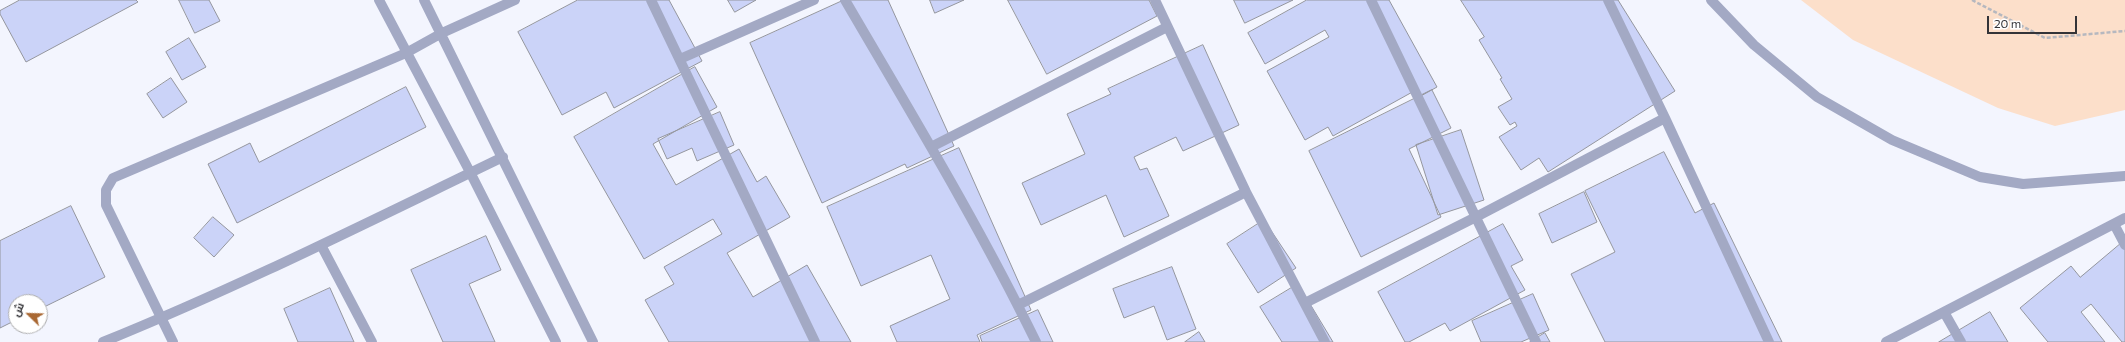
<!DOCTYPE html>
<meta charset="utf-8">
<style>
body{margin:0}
#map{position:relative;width:2125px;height:342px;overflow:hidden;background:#f3f5fe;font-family:Commissioner,Cairo,sans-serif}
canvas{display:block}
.north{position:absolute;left:8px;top:294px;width:40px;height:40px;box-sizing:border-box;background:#fff;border:1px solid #aeaeaf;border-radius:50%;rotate:293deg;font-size:11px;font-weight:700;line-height:16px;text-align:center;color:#343438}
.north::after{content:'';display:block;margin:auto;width:14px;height:18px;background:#a96833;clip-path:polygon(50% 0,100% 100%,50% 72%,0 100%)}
.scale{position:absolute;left:1987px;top:16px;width:90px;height:18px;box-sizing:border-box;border:2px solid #343438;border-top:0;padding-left:5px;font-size:12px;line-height:14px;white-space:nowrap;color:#343438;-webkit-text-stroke:3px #fff;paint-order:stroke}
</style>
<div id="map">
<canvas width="2125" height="342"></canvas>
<div class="north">ش</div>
<div class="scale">20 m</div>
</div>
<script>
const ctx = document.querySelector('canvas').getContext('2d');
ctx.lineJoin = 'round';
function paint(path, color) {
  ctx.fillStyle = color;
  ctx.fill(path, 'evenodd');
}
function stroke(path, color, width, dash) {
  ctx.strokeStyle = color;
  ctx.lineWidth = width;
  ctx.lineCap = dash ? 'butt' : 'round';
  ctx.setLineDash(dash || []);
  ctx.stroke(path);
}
paint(new Path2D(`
 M1801,0h324v110l-70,16 -57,-18 -145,-68z`), '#fcdfca');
const building = new Path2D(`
 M20,0h116l2,2 -112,60 -26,-48v-3z
 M179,0h30l11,21 -25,12z
 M578,0h91l33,61 -88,47 -8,-16 -44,23 -44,-83z
 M728,0h28l-21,12z
 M844,0h44l66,146 -47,22 -2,-4 -83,39 -72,-160z
 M930,0h34l-29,13z
 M1008,0h141l8,16 -110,58z
 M1234,0h59l-48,23z
 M1307,0h82l48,87 -18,10 -3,-7 -83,46 -5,-9 -23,13 -38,-69 62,-34 -4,-7 -60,34 -17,-31z
 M1461,0h157l57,91 -127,81 -9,-14 -18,12 -22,-33 18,-11 -2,-4 -5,3 -12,-18 14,-8 -12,-20 2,-1 -23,-38 5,-3z
 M189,38l17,29 -24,13 -16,-28z
 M1203,45l36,80 -56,26 -7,-14 -42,20 6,13 7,-2 22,48 -45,21 -18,-42 -65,30 -19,-42 63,-29 -18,-40 44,-20 -3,-5z
 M695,67l22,40 -64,37 23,41 63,-36 18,33 9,-6 24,41 -63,36 26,44 54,-32 44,77h-182l-24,-42 29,-16 -10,-17 58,-33 -9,-15 -69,40 -70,-122z
 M171,78l16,24 -24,16 -16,-24z
 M406,87l20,40 -189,96 -29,-59 42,-21 9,19z
 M1432,90l19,38 -42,21 32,68 -80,40 -52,-106z
 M720,112l14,33 -37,16 -5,-13 -25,11 -9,-20z
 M1461,130l23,70 -46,15 -22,-70z
 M959,148l72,162 -54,25 3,7h-83l-7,-16 60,-27 -19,-44 -70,31 -34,-79z
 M1664,152l31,61 19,-10 68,139h-177l-34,-68 44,-22 -30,-61z
 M1584,192l13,30 -45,21 -13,-29z
 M71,206l34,71 -65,32v-7h-24v18l-16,8v-87z
 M213,217l21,18 -20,22 -20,-19z
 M1264,220l32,48 -38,25 -31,-49z
 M1503,224l20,36 -12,6 14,24 -75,41 -5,-8 -36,19h-4l-27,-50z
 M486,236l15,34 -32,14 26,58h-52l-32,-72z
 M2125,240v102h-3l-31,-38 -10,8 24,30h-57l-28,-34 51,-42 9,11z
 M1172,267l24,62 -29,11 -13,-34 -30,12 -11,-29z
 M1298,284l35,58h-51l-22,-35z
 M330,288l24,54h-56l-14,-33z
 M1533,294l16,36 -28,12h-40l-9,-21z
 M1038,310l15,32h-71l-2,-6z
 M1990,312l18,30h-69z
 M1199,332l6,10h-20z
 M1545,333l5,9h-20z`);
paint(building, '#cbd3f8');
stroke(building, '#94969e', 1);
stroke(new Path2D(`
 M1972,0l73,38 80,-7`), '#b6b8bf', 2.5, [4, 2]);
stroke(new Path2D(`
 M379,0l91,172 86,170
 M424,0l169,342
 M651,0l164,342
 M845,0c66,113 134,225 191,342
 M1155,0l91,192 79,150
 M1371,0l165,342
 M1608,0l57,118 104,224
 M1711,0l43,45 63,52 75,43 88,37 43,7 102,-8
 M680,59l134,-59
 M931,147l236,-120
 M2114,224l11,21
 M321,245l51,97
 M1305,303l171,-86 189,-99
 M1018,305l228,-113
 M1944,312l17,30
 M103,342c136,-55 267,-121 400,-185
 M173,342l-67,-137v-15l7,-12 293,-125 36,-20 73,-33
 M1886,342l239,-124`), '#a3a9c4', 10);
</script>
